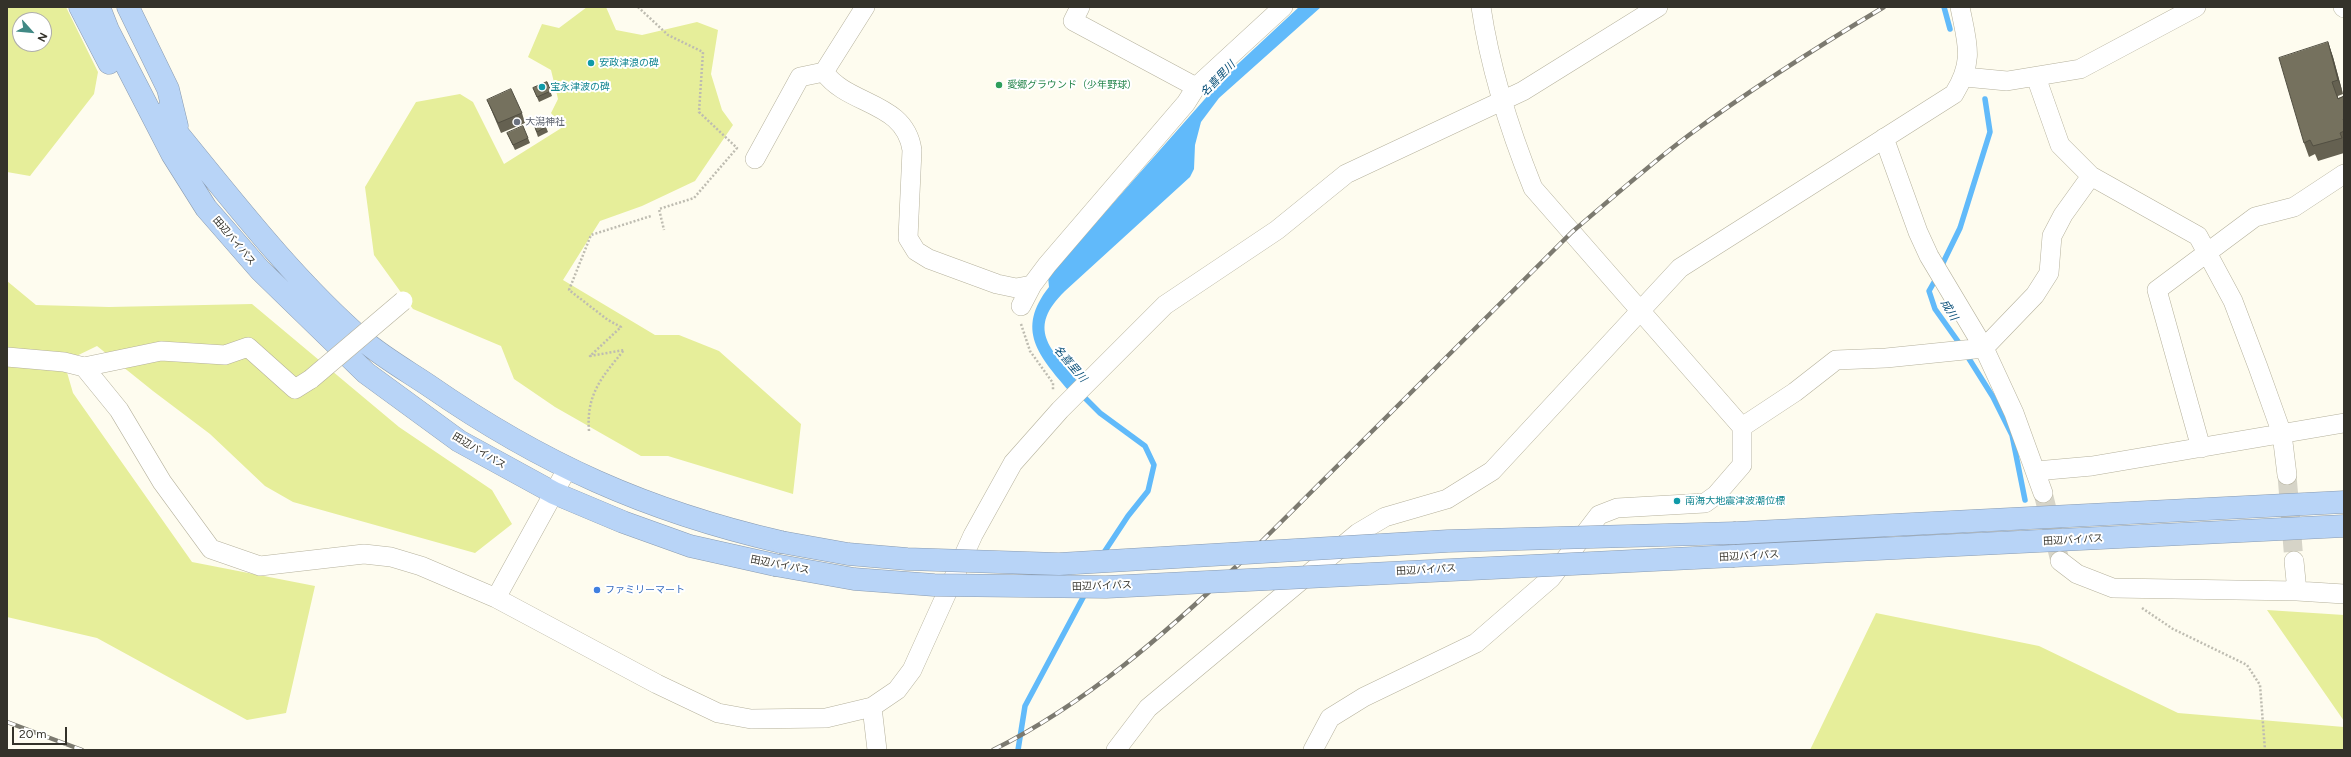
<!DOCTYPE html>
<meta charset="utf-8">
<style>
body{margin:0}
#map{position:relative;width:2351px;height:757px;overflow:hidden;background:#fefcef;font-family:Figtree,sans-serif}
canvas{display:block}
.frame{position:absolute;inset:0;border:8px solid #34322a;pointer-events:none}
.north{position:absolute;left:12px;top:12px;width:40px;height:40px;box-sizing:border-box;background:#fff;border:1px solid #aeadaa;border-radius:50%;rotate:117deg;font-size:11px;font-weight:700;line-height:16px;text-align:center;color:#34322a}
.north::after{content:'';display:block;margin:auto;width:14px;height:18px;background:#418985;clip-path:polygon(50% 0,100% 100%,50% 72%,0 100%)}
.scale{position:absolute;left:12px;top:727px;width:55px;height:18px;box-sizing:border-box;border:2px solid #34322a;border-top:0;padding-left:5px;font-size:12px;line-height:14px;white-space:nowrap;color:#34322a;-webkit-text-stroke:3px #fff;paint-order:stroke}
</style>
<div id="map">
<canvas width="2351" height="757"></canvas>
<div class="frame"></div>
<div class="north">N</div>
<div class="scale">20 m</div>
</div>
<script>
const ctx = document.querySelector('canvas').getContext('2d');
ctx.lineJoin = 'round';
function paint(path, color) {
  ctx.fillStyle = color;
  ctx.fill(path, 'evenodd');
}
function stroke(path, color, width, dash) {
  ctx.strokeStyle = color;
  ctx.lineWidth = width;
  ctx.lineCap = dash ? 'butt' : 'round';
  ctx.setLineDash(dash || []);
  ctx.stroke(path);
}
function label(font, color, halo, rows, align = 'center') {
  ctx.font = font + ' Figtree,"Noto Sans JP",sans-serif';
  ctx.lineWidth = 4;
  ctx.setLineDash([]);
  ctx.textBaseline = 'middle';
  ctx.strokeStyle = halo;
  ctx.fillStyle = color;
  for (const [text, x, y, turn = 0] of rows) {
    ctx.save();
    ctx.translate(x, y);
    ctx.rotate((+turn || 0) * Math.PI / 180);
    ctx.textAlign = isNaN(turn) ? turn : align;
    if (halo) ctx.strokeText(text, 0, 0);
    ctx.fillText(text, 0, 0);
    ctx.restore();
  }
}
paint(new Path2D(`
 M7,7h59l32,65 -4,22 -64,82 -23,-4zM20,20h24v24h-24z
 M587,7h19l10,23 26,5 55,-13 21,8 -7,44 11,36 11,15 -38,56 -53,25 -42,15 -37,59 92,55h24l40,16 82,73 -8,70 -125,-38h-27l-86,-49 -41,-28 -13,-33 -88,-37 -39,-54 -9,-68 51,-85 44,-8 13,8 31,62 59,-37 -12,-14 7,-14 -7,-29 -23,-13 14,-33 17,4z
 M7,281l29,24 73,2 143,-3 147,123 93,63 20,34 -37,29 -182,-51 -28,-16 -55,-52 -57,-43 -56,-45 -33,16 9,31 119,169 123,24 -29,127 -39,7 -150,-82 -90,-21z
 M2267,610l77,5v106z
 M1876,613l163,33 139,67 166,14v23h-534z`), '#e6ee9a');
paint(new Path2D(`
 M1299,7h22l-102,91 -18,24 -6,23 -1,24 -4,8 -125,114c-39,38 -15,57 13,91l-9,9c-30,-35 -54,-61 -20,-104l-1,-10 178,-202z`), '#61bafa');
stroke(new Path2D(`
 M1944,7l6,22
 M1940,269l20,-41 30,-96 -5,-33
 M1937,277l-8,14 6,18 27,38
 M1966,354l27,43 19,38 13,65
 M1081,394l19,19 45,33 9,19 -6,26 -20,25 -27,41
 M1018,750l7,-44 61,-114`), '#61bafa', 5.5);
stroke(new Path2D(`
 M2287,475l7,86
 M2043,493l17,68`), '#d6d4c8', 19, [19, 10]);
const minor = new Path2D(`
 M1080,7l-7,14 123,66
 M2343,7l1,1
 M824,72c24,34 81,29 88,78l-4,88 8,13 13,8 68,25 19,4 16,-3
 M1965,77l42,4 73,-12 116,-62
 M2036,77l24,68 31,31 107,60 35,65 25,66 24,67 5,41
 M1884,138l34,94 11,24 55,92 30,65 29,80
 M755,159l45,-82 24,-5 41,-65
 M1021,306l11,-21 15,-20 139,-162 10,-16 87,-80
 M7,357l57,5 20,5 35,43 43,72 49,67 49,17 104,-12 27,3 30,9 75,32 161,86 61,29 33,6 75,-1 46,-11 25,-17 15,-20 61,-135 40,-72 47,-53 105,-105 112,-75 69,-56 177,-83 135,-84
 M84,367l77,-16 64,4 23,-8 47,42 16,-10
 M1742,427l53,-35 41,-32 50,-2 98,-10 51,-53 14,-22 3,-37 11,-21 28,-39
 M2201,448l-44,-158 98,-73 39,-10 50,-33
 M2036,471l56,-5 252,-43
 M2060,561l17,13 36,14 184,3 47,3
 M2294,561l3,30
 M496,598l71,-129
 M872,707l5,43
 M1116,750l32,-42 210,-175 27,-16 62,-18 45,-28 188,-203 274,-174c21,-34 13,-51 6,-87
 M1313,750l17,-32 34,-21 112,-54 75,-65 48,-63 18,-7 88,-5 11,-8 26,-30v-38l-209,-239c-23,-57 -43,-120 -52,-181`);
const highway = new Path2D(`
 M80,7l29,56
 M99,7l9,23 64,124 34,54 54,62 106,103 93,68 95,52 69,29 67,24 85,19
 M128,7l40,82 9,37
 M166,112l13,23c58,71 115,145 185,206 19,16 43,30 64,44 114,79 219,126 353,157
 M1736,533l608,-31
 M1734,556l610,-30`);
stroke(minor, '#b5b19c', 20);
stroke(highway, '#8a9baf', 23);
stroke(new Path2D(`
 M638,7l30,28 35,17 -4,60 38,36 -43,50 -35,11 5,21
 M1021,324l9,27 23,32v7
 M589,431c-3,-37 13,-54 35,-81l-34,6 31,-29 -13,-7 -39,-30 22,-55 60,-19
 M2142,608l31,21 74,36 13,20 5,65`), '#bebcb1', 2.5, [2, 2]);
stroke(minor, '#fff', 19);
stroke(highway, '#b8d4f7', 22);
const rail = new Path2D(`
 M7,722l75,28
 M993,750c94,-47 173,-117 248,-188l331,-330c39,-33 77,-67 117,-97 62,-46 128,-88 195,-128`);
stroke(rail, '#7c7a70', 4.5);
stroke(rail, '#fff', 3, [9]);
const minorBridge = new Path2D(`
 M311,379l92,-78`);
const highwayBridge = new Path2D(`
 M781,542l67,12 59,5 152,5 389,-23 288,-8
 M775,565l79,14 80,6 172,2 628,-31`);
stroke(minorBridge, '#b5b19c', 20, []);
stroke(highwayBridge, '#8a9baf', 23, []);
stroke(minorBridge, '#fff', 19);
stroke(highwayBridge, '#b8d4f7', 22);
paint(new Path2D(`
 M2328,42l5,15 10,37 -5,2v2l6,-2v57l-26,8 -3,-7 -6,3 -5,-14z
 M547,82l5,14 -13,6 -6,-14z
 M487,100l35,13 3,10 -24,10z
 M533,123l13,4 2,5 -10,5z
 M507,133l21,5 2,5 -15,7z`), '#656151');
paint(new Path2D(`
 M2328,42l5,15 10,37 -5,-14z`), '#524f42');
const building = new Path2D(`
 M2328,42l10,38 -6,2 6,17 6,-3v22l-1,1 1,2v10l-4,2 2,5 -29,8 -3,-6 -6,3 -25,-85z
 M547,82l4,9 -14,6 -4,-9z
 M511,89l11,24 -24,10 -11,-23z
 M542,119l4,8 -9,5 -4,-9z
 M523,126l5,12 -15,7 -6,-12z`);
paint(building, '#75715e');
stroke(building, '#524f42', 1);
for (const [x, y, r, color] of [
 [591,63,4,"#0f9aa8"],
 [999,85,4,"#2e9e5b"],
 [542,87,4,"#0f9aa8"],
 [517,122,4,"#6b7280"],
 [1677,501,4,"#0f9aa8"],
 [597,590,4,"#3f7fe0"]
]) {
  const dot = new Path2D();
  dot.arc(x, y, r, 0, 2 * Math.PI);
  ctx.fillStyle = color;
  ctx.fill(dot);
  stroke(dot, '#fff', 1.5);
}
label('10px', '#0d838f', '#fff', [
 ["安政津浪の碑",599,63],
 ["宝永津波の碑",550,87],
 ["南海大地震津波潮位標",1685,501]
], 'left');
label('10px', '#27864d', '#fff', [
 ["愛郷グラウンド（少年野球）",1007,85]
], 'left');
label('10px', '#5b616d', '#fff', [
 ["大潟神社",525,122]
], 'left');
label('10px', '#34322a', '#fff', [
 ["田辺バイパス",234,241,50],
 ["田辺バイパス",479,451,31],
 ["田辺バイパス",2073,540,-3],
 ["田辺バイパス",1749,556,-3],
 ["田辺バイパス",780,565,11],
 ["田辺バイパス",1426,570,-3],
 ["田辺バイパス",1102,586,-2]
]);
label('10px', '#366cbe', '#fff', [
 ["ファミリーマート",605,590]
], 'left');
label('italic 11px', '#084f78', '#fff', [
 ["名喜里川",1218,79,-46],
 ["成川",1949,310,59],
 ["名喜里川",1070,364,49]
]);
</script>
